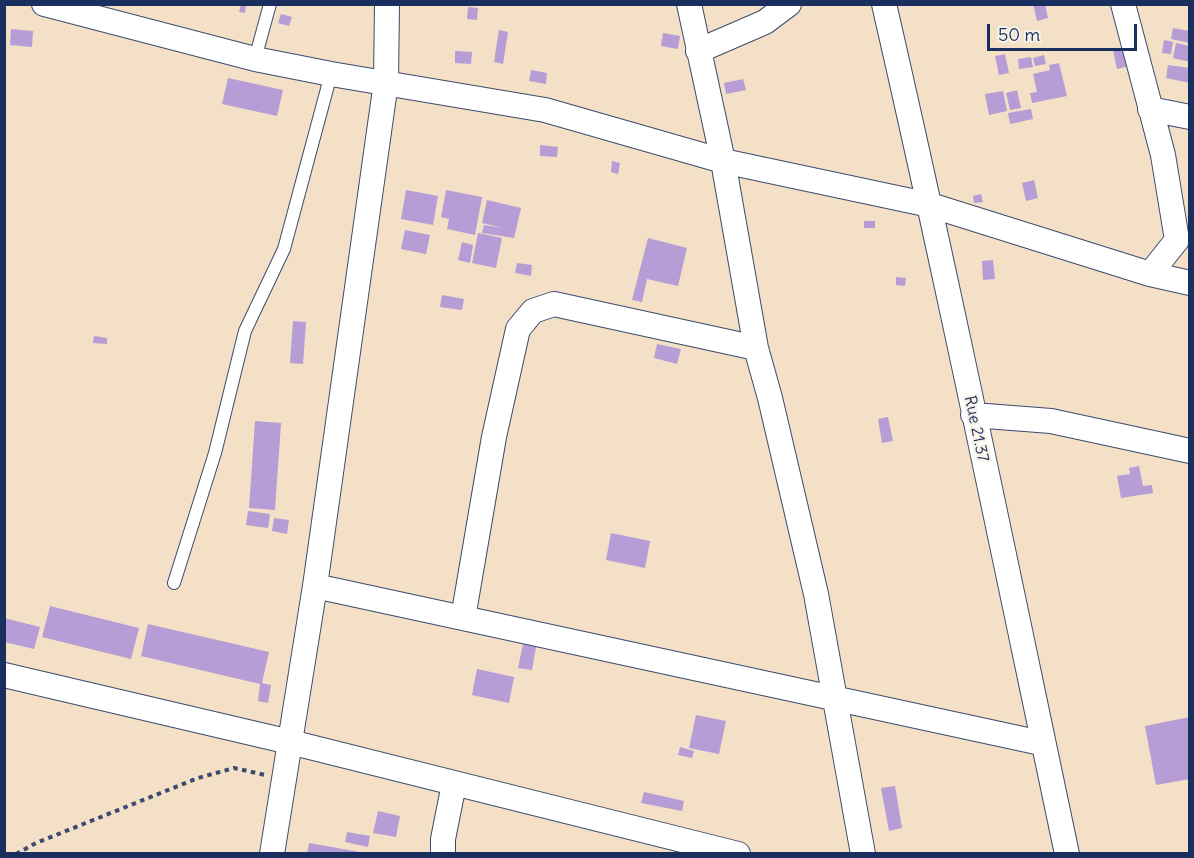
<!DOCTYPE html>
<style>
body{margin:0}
#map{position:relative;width:1194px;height:858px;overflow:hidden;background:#f3e0c6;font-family:Delius,sans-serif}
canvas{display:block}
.frame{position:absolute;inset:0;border:6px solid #1b2f5e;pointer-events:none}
.scale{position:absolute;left:987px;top:24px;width:150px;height:27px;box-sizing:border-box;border:3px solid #1b2f5e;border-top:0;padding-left:8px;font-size:18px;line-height:21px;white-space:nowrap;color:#1b2f5e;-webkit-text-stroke:4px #f7f3e8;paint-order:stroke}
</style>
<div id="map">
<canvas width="1194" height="858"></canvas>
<div class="frame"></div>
<div class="scale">50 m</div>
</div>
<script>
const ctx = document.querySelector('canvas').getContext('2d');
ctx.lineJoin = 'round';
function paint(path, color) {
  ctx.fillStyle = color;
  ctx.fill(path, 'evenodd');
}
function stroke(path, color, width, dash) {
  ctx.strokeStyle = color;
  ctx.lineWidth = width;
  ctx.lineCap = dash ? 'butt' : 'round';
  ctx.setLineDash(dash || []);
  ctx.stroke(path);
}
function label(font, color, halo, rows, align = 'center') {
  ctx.font = font + ' Delius,sans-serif';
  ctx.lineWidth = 4.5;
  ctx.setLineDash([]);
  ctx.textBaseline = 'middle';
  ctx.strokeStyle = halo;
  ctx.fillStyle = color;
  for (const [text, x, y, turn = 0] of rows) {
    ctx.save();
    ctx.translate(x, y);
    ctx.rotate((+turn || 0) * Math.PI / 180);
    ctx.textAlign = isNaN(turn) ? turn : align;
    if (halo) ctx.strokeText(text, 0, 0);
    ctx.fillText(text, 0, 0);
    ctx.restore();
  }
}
paint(new Path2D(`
 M241,4h5l-1,9 -6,-1z
 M1033,4h12l3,14 -11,3z
 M468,7l10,1 -1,12 -10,-1z
 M281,14l11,3 -3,9 -11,-3z
 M1173,28l17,3v12l-19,-4z
 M11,29l22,2 -1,16 -22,-2z
 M499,30l9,2 -5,32 -9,-2z
 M663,33l17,3 -2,13 -17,-3z
 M1164,40l9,2 -2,12 -9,-1z
 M1176,43l14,3v16l-17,-4z
 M1125,48l4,18 -12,3 -4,-19z
 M455,51l17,1 -1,12 -16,-1z
 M1005,54l4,19 -10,2 -4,-19z
 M1044,55l2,9 -11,2 -2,-8z
 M1031,57l2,10 -14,2 -1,-10z
 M1059,63l8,33 -35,7 -2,-10 7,-1 -4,-18 17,-4 -1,-5z
 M1168,65l22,3v15l-24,-5z
 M531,70l16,3 -1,11 -17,-3z
 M228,78l55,12 -6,26 -55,-12z
 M743,79l3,11 -20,4 -2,-11z
 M1017,90l4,18 -11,2 -4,-17z
 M1003,91l4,20 -18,4 -4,-21z
 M1031,109l2,10 -23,5 -2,-11z
 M540,145l18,2 -1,10 -17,-1z
 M612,161l8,2 -2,11 -7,-2z
 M1034,180l4,18 -12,3 -4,-18z
 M406,190l32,6 -5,29 -32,-6z
 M446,190l36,7 -7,38 -28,-6 2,-10 -8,-2z
 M981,194l2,8 -9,1 -1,-7z
 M487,200l34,8 -7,30 -32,-5 2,-8 19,3 -21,-5z
 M864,221h11v7h-11z
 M405,230l25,5 -4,19 -25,-5z
 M478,233l24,5 -6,30 -24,-5z
 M648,238l39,10 -9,38 -31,-7 -5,23 -10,-2z
 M462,242l11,3 -3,18 -12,-3z
 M993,260l2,19 -12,1 -1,-19z
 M517,263l15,2 -1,11 -16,-3z
 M896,277l10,1 -1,8 -9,-1z
 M442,295l22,4 -2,11 -22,-3z
 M293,321l13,1 -3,42 -13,-1z
 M94,336l13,2v6l-14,-1z
 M657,344l24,5 -4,15 -23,-6z
 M888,417l5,24 -11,2 -4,-24z
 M255,421l26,2 -6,87 -26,-2z
 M1139,466l4,20 9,-1 1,8 -32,5 -4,-22 13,-2 -1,-6z
 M248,511l22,3 -2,14 -22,-3z
 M274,518l15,2 -2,14 -15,-3z
 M611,533l39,8 -5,27 -39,-8z
 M50,606l89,22 -8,31 -89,-22z
 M4,618l36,9 -6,22 -30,-7z
 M148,624l121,28 -7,31 9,2 -3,18 -10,-2 2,-17 -119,-28z
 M523,644l13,3 -4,23 -14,-2z
 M477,669l37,8 -5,26 -37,-8z
 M696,715l30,6 -7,33 -30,-6z
 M1190,717v62l-34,6 -11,-59z
 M680,747l14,4 -2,7 -14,-3z
 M895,786l7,42 -13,3 -8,-43z
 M644,792l40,9 -2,10 -41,-8z
 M378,811l22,5 -4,21 -23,-4z
 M347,832l23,4 -2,11 -23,-5z
 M309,843l51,9v2h-53z`), '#b69dd5');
const service = new Path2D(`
 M255,59l15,-55
 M174,583l41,-130 30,-122 39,-82 47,-175`);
const minor = new Path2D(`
 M44,4l211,55 76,15 214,36 178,51 207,44 220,69 40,9
 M689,4l34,157 33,187 14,50 46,196 47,260
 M884,4c65,283 123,566 183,850
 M1123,4l40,151 14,85 -27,34
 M698,51l67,-29 24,-18
 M1150,109l40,8
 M973,415l78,6 139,30
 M315,586l726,157
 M463,618l31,-181 24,-108 15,-18 21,-7 202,44
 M4,675l286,67 448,112
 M272,854l43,-268 71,-504 1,-78
 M443,854v-15l11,-55`);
stroke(service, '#3b4a6e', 14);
stroke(minor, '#3b4a6e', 26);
stroke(new Path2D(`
 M16,854l20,-11 162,-65 36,-10 31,7`), '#3b4a6e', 4, [4.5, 4.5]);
stroke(service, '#fff', 12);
stroke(minor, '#fff', 24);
label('16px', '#1b2f5e', '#f7f3e8', [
 ["Rue 21.37",976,429,78]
]);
</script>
